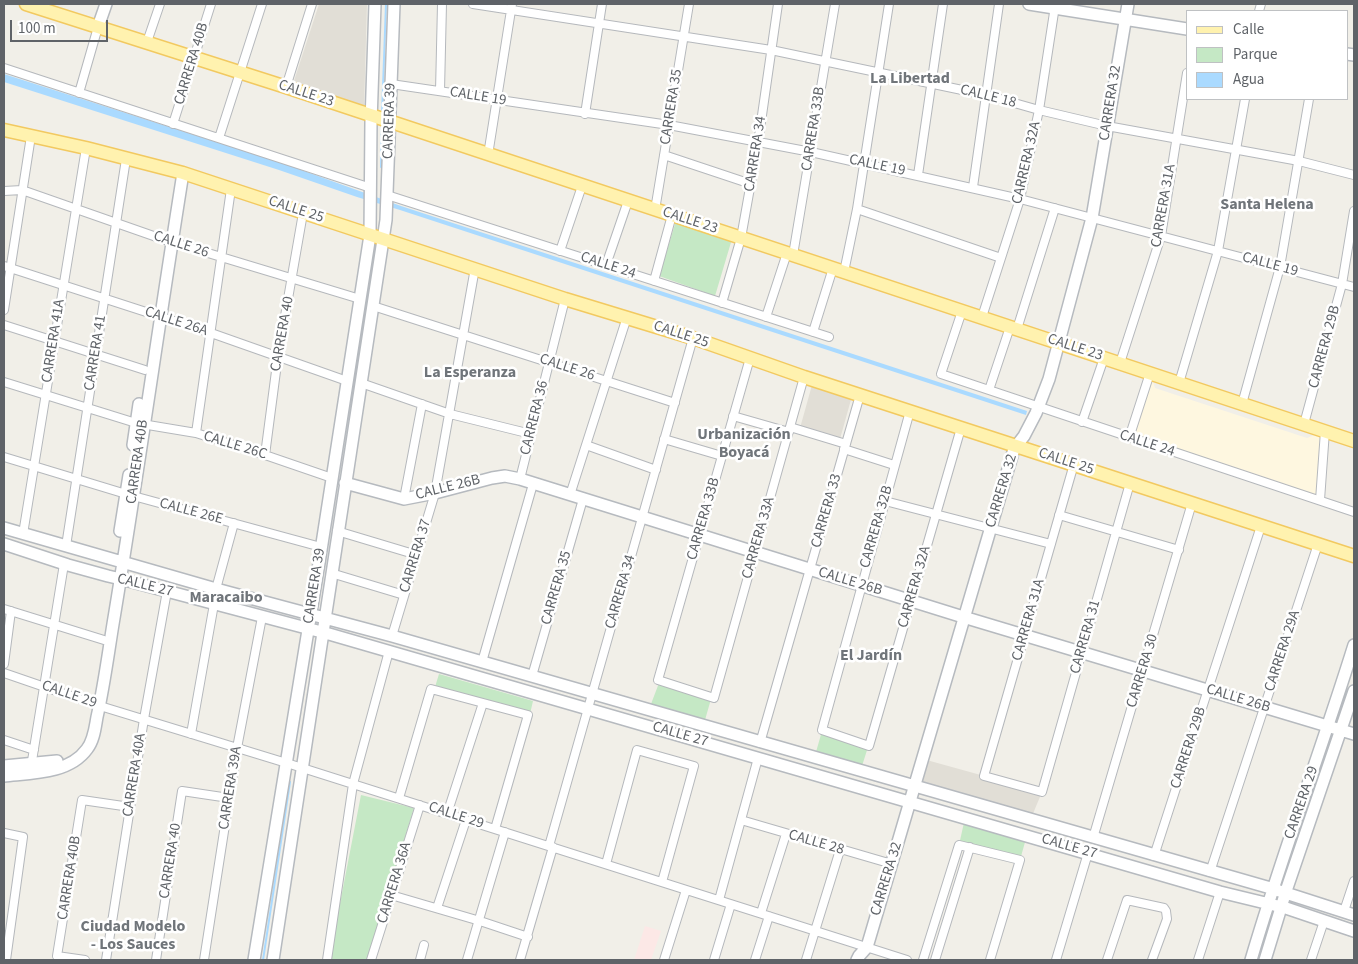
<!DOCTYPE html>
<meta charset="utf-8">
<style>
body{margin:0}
#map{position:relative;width:1358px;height:964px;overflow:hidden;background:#f1efe8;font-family:"Source Sans 3",sans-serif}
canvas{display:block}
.frame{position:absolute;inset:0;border:5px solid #5f6368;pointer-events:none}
.legend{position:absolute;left:1186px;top:10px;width:162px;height:90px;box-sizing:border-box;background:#fff;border:1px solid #bfc1c3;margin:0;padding:6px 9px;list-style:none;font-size:15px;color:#5f6368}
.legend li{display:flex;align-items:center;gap:10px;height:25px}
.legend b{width:25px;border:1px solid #bfc1c3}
.scale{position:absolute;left:10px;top:20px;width:98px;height:22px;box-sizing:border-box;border:2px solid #5f6368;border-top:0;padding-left:6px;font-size:15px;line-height:18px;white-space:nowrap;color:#5f6368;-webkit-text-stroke:4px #fff;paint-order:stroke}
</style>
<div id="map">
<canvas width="1358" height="964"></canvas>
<div class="frame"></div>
<ul class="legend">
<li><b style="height:6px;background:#fff2af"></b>Calle</li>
<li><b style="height:14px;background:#c5e8c5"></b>Parque</li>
<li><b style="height:14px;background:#aadaff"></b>Agua</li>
</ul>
<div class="scale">100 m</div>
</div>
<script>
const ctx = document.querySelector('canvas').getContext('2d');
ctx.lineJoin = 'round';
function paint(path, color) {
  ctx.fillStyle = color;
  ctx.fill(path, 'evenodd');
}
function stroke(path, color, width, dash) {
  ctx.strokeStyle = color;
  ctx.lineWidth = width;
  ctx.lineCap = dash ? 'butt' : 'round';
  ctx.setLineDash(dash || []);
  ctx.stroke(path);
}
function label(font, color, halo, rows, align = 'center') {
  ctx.font = font + ' "Source Sans 3",sans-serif';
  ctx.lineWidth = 5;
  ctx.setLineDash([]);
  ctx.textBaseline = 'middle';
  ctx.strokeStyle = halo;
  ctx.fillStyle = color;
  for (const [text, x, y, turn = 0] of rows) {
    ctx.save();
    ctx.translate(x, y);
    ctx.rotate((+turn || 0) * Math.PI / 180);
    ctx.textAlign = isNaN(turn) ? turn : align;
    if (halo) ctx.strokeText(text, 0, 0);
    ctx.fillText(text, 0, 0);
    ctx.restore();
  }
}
paint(new Path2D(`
 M1150,373l5,15 152,50 18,-7 -5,69 -191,-62z`), '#fef7e0');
paint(new Path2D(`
 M319,4h48l-3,103 -71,-23z
 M812,385l40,11 -12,43 -40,-11z
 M923,759l119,33 -10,24 -117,-29z`), '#e1ded6');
paint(new Path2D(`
 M645,926l16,5 -10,29h-17z`), '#fce8e6');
paint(new Path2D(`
 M676,221l56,18 -17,57 -56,-20z
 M439,674l94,27 -3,13 -95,-27z
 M659,683l52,16 -6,21 -54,-16z
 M822,731l46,16 -6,19 -46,-14z
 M361,795l53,13 -47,152h-38z
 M965,818l62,17 -7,25 -61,-15z`), '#c5e8c5');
paint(new Path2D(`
 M4,74l278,89 119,43 626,205 -1,4 -626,-205 -43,-13 -78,-27 -275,-88z`), '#aadaff');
stroke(new Path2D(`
 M382,114l4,-110
 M381,167l1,-43
 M263,960l27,-178`), '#aadaff', 2);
const street = new Path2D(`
 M473,4l298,46 215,45 53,15 68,16 192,35 55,14
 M1259,11l2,-7
 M147,42l13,-38
 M4,68l367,120
 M391,84l278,41 142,27 209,47 334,88
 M286,87l26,-83
 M440,91l2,-87
 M79,93l19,-66
 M585,114l17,-110
 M173,124l38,-120
 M219,138l43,-134
 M488,155l24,-151
 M664,155l87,29
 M918,175l25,-171
 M973,187l26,-183
 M4,191l18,-1 143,50 195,59
 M387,195l442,142
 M857,209l144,49
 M655,210l34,-206
 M560,251l22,-65
 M793,255l42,-251
 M606,265l22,-64
 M4,266l207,67 136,48
 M844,272l13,-63 32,-205
 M654,281l18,-66
 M722,303l19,-65 17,-95 20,-139
 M373,306l302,97
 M4,310l27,-174
 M962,311l-21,63 413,138
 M766,317l21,-64
 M982,317l38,-118 19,-89 16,-104
 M4,325l141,45
 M1017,329l38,-121
 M813,332l20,-64
 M750,358l-92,322 56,18 90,-321
 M1120,363l41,-127 26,-163
 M4,382l132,41 60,10 69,22 67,23
 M361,383l89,31 81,20
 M1179,383l39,-132 27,-152
 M989,390l21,-63
 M1242,404l38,-137 29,-168
 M910,411l-88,319 47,16 92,-318
 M733,416l56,16
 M1082,422l22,-64
 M1304,424l38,-140 12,-73
 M790,427l56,17
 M196,433l35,-244
 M1129,438l21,-65
 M664,439l58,17
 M586,445l70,25
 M844,449l50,16
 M265,455l13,-99 25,-143
 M4,457l122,37 195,53
 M1074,464l-90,312 58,16 88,-309
 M520,479l45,-180
 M570,495l57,-178
 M404,499l18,-95
 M1320,500l5,-69
 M885,501l166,43
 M1059,515l120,35
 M337,531l80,24
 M23,534l63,-386
 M66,546l60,-387
 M331,573l73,22
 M216,589l18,-66
 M4,609l100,31
 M392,636l43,-143 40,-225
 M482,662l51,-178
 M4,664l7,-53
 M4,673l96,33 193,59 614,195
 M532,676l51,-177
 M191,734l23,-130
 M4,740l30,10
 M760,743l100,-348
 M31,767l33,-203
 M399,798l32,-109 97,26 -33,114
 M447,814l36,-111
 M741,820l151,44
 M4,833l19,4 -17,123
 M1093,838l99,-335
 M549,846l144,-508
 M1154,856l107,-330
 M606,864l31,-114 57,16 -32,116
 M1210,872l108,-328
 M391,895l89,26 48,16
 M719,900l39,-142
 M437,908l29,-88
 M1344,911l10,-30
 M761,913l25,-79
 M85,960l-28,-4 25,-156 48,7
 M106,960l38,-241 23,-128
 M156,960l26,-169 47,7
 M204,960l33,-212 25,-131
 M327,960l26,-176 36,-133
 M371,960l49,-155
 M420,960l4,-15
 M467,960l38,-128
 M520,960l33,-113
 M664,960l22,-70
 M714,960l17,-56
 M755,960l14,-44
 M806,960l34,-110
 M923,960l36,-115 61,15 -30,100
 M935,960l35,-113
 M1056,960l32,-107
 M1107,960l20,-60 37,8 2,3 1,8 -15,41
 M1198,960l22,-68
 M1311,960l13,-39`);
const secondary = new Path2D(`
 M1029,4l158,25
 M98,27l8,-23
 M1347,54l7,1
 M133,445l6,-41
 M345,483l59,16 31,-6 57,-15 13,-2 15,3 440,137 394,118
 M4,528l212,61 176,47 875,251 87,28
 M120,531l9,-56
 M4,544l64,21 40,11 17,4 204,54 891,258 66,16 68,23
 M4,766l53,-5
 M4,776c27,-3 65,-2 83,-27 7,-9 8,-21 10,-32 7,-31 11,-62 16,-93 25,-150 46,-301 70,-451
 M254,960l65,-397 51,-328 1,-113 4,-118
 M273,960l113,-740 8,-216
 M857,960l2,-4 8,-9 147,-498 10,-13 12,-23 13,-34 43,-161 36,-214
 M1251,960c31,-106 70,-209 103,-315
 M1265,960l22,-72 67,-197`);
const primary = new Path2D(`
 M26,4l260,83 1068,354
 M4,130l82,18 97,25 382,126 128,39 111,39 550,179`);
stroke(street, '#b5b8bc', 10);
stroke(secondary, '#b6babf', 14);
stroke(primary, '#f2c960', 15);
stroke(street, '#fff', 8);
stroke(secondary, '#fff', 11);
stroke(primary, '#fff2af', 12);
label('15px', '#5f6368', '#fff', [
 ["CARRERA 40B",192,64,-73],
 ["CALLE 23",306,94,18],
 ["CALLE 19",478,97,9],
 ["CALLE 18",988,97,14],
 ["CARRERA 32",1111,103,-81],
 ["CARRERA 35",672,107,-81],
 ["CARRERA 39",390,121,-88],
 ["CARRERA 33B",814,129,-81],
 ["CARRERA 34",756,154,-81],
 ["CARRERA 32A",1027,163,-77],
 ["CALLE 19",877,166,12],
 ["CARRERA 31A",1164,206,-80],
 ["CALLE 25",296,210,18],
 ["CALLE 23",690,221,18],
 ["CALLE 26",181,245,18],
 ["CALLE 19",1270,265,15],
 ["CALLE 24",608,266,18],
 ["CALLE 26A",176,322,18],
 ["CARRERA 40",283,334,-80],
 ["CALLE 25",681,335,18],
 ["CARRERA 41A",54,341,-81],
 ["CARRERA 29B",1325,347,-75],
 ["CALLE 23",1075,348,18],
 ["CARRERA 41",96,353,-81],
 ["CALLE 26",567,368,18],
 ["CARRERA 36",535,418,-76],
 ["CALLE 24",1147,444,18],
 ["CALLE 26C",235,446,17],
 ["CARRERA 40B",138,462,-82],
 ["CALLE 25",1066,462,18],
 ["CALLE 26B",448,488,-14],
 ["CARRERA 32",1002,491,-73],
 ["CARRERA 33",827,511,-74],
 ["CALLE 26E",191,512,15],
 ["CARRERA 33B",704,519,-74],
 ["CARRERA 32B",877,527,-74],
 ["CARRERA 33A",759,538,-74],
 ["CARRERA 37",416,556,-73],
 ["CALLE 26B",850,582,17],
 ["CALLE 27",145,586,14],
 ["CARRERA 39",315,586,-81],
 ["CARRERA 32A",915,587,-74],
 ["CARRERA 35",557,588,-74],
 ["CARRERA 34",621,592,-74],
 ["CARRERA 31A",1029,620,-74],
 ["CARRERA 31",1086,637,-74],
 ["CARRERA 29A",1283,651,-72],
 ["CARRERA 30",1143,671,-73],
 ["CALLE 29",69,695,19],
 ["CALLE 26B",1238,699,17],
 ["CALLE 27",680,735,16],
 ["CARRERA 29B",1189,748,-72],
 ["CARRERA 40A",135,775,-81],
 ["CARRERA 39A",231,788,-81],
 ["CARRERA 29",1302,803,-71],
 ["CALLE 29",456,816,18],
 ["CALLE 28",816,843,16],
 ["CALLE 27",1069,847,16],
 ["CARRERA 40",171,861,-81],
 ["CARRERA 40B",70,878,-81],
 ["CARRERA 32",887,879,-73],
 ["CARRERA 36A",395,883,-73]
]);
label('bold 16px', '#70757a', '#fff', [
 ["La Libertad",910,79],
 ["Santa Helena",1267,205],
 ["La Esperanza",470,373],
 ["Urbanización",744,435],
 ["Boyacá",744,453],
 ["Maracaibo",226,598],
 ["El Jardín",871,656],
 ["Ciudad Modelo",133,927],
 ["- Los Sauces",133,945]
]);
</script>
